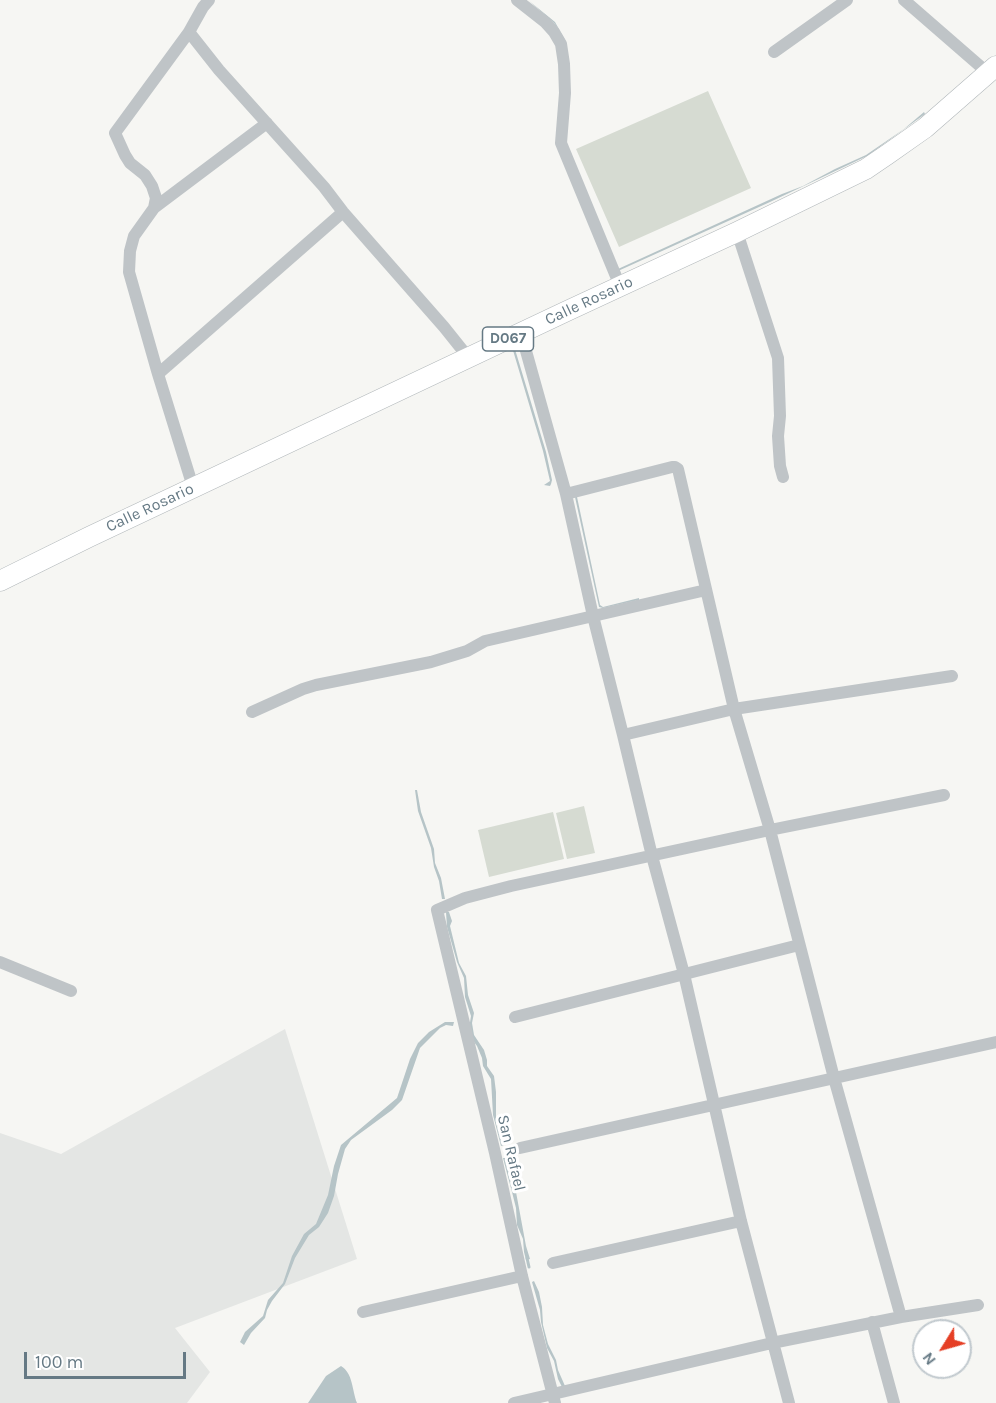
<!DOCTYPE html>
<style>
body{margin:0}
#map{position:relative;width:996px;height:1403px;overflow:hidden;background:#f6f6f3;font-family:Karla,sans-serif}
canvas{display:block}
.north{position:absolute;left:912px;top:1319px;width:60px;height:60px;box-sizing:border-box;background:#fff;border:2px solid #c1c9ce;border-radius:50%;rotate:233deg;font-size:16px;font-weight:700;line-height:24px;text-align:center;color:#657984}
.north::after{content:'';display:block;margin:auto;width:21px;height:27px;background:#e53f25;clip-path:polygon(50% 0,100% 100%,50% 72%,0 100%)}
.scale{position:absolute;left:24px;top:1352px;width:162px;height:27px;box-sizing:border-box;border:3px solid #657984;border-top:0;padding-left:8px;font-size:18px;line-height:21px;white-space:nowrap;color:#657984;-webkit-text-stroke:4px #fff;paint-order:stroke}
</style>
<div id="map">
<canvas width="996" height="1403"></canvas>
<div class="north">N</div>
<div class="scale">100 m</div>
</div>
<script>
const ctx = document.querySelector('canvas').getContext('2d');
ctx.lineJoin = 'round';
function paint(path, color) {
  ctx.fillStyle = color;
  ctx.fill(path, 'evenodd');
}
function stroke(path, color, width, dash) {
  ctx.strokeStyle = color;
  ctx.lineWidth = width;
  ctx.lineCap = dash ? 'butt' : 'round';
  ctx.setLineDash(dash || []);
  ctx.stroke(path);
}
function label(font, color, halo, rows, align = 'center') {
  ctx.font = font + ' Karla,sans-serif';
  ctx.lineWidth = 6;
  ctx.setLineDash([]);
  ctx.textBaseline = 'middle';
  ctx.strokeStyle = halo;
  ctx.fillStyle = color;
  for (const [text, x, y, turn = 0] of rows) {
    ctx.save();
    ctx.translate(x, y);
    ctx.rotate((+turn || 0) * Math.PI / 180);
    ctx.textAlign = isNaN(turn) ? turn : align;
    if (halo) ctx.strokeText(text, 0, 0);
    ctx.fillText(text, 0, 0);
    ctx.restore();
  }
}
paint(new Path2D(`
 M285,1029l72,230 -182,69 35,44 -23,31h-187v-270l61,21z`), '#e4e6e4');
paint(new Path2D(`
 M708,91l43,97 -132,59 -43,-98z
 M584,806l11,47 -28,6 -11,-46z
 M553,812l11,47 -75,18 -11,-47z`), '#d6dbd2');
paint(new Path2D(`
 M528,0l27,22 10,18 4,34v24l-3,46 52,125 164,-75 21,-8 32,-17 31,-14 38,-26 20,-17 1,2 -58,42 -97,46 -152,69 -52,-127 3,-45 -1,-24 -4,-35 -4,-9 -6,-8z
 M514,346l32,106 6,28 -1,4 -1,2 -6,-1 6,-4 -7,-30 -31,-104z
 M575,497h2l23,108 3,2 36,-9v2l-36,8 -4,-1z
 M415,790h2l4,22 13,37 1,14 6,15 4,21h-3l-3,-18 -5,-14 -3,-19 -13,-37z
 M446,912h3l3,9 -2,5 9,37 7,13 2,19 6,18 -2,10 2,12 10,15 3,10v6l7,10 2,16v32l8,21 -3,1 -8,-31 -2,-36 -8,-13 -1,-8 -5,-12 -3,-4 -5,-13 2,-13 -6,-19 -1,-19 -7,-16 -10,-35z
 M445,1022h9l-1,4 -7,-1 -6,3 -20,20 -18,52 -10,10 -41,30 -6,9 -7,25 -4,22 -6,17 -9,14 -10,8 -14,23 -10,26 -13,17 -5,9 -2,8 -14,15 -7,12 -4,-3 5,-10 18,-16 5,-16 15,-17 9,-27 12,-22 12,-10 12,-29 6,-29 7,-21 56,-47 13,-39 8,-16 11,-11z
 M503,1158h4l9,34 10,54 4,13 -4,1 -2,-8 -1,-13 -6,-14 -1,-17 -4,-16z
 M534,1281l5,11 3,15 1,18 5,19 8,16 2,10 7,16 -3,1 -4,-8 -4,-18 -7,-13 -6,-26 -1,-12 -8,-28z
 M341,1366c12,7 11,24 16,37h-49l18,-27z`), '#b6c4c7');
stroke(new Path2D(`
 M527,1258l2,9`), '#b6c4c7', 3);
const primary = new Path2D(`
 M0,581l89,-44 478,-226 170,-79 129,-63 22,-15 37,-26 71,-62`);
stroke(primary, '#b1b7ba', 21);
stroke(new Path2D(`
 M517,0l28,22 9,10 7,12 3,20 1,29 -4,50 59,143
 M904,0l84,73
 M189,32l30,38 105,117 19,25 101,115 24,30
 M774,52l73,-52
 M154,208l2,-10 -4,-12 -7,-11 -15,-12 -5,-8 -10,-22 74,-101 14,-25 6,-7
 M737,232l41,126 2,58 -2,20 2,30 3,11
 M521,333l45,161 27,122 30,119 29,121 32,118 57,247 48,182
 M158,374l185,-162
 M193,487l-35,-113 -29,-102 1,-21 4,-15 20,-28 113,-85
 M566,494l106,-27h3l3,2 56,240 36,121 64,248 67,239
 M252,712l51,-23 13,-4 115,-23 36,-11 18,-10 221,-51
 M623,735l111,-26 218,-33
 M0,962l71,29
 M515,1017l284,-72
 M520,1148l476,-106
 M553,1263l188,-42
 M363,1312l159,-36
 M872,1322l22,81
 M514,1403l258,-60 129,-26 77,-12
 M555,1403l-33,-127 -27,-123 -58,-243 28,-12 46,-12 259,-56 174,-35`), '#bfc4c7', 12);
stroke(primary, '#fff', 20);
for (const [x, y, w] of [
 [508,339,51]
]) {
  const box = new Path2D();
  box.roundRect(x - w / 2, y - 12, w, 24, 4.5);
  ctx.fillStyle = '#fff';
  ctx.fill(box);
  stroke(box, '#657984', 1.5);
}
label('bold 15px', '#657984', null, [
 ["D067",508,339]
]);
label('16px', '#657984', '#fff', [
 ["Calle Rosario",589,301,-25],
 ["Calle Rosario",150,508,-25],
 ["San Rafael",511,1153,77]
]);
</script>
